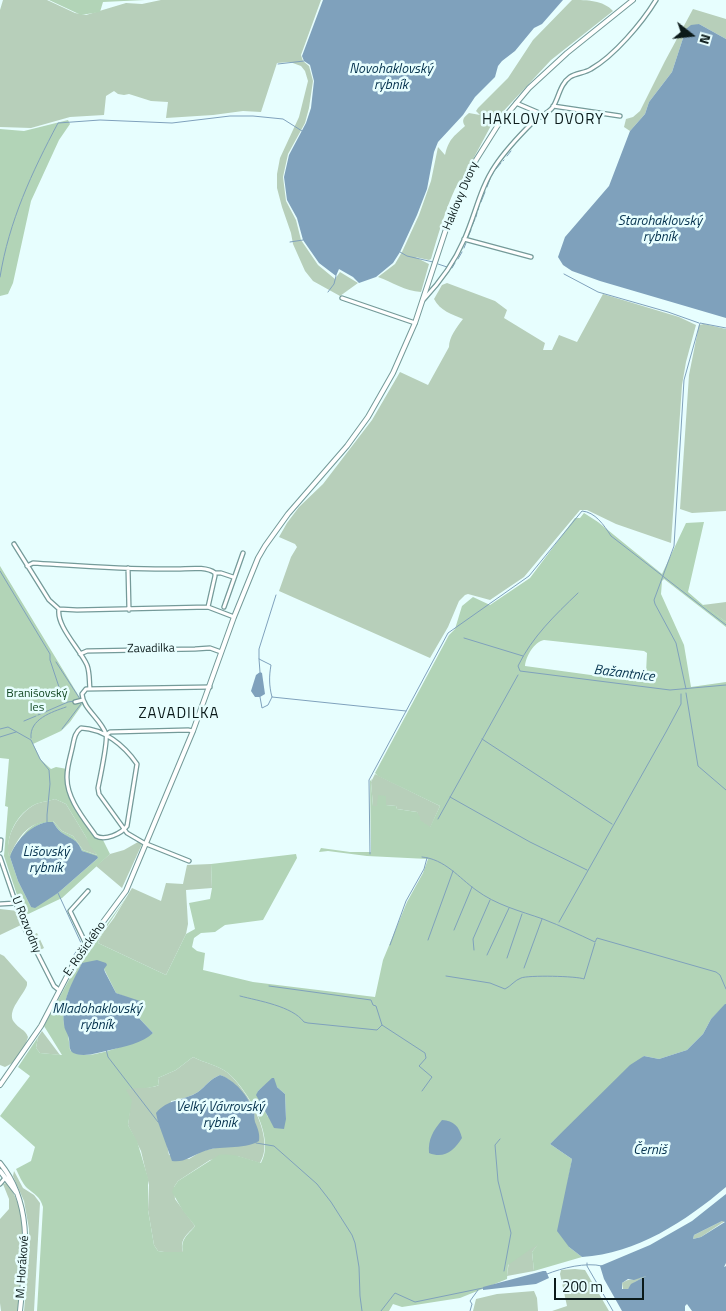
<!DOCTYPE html>
<meta charset="utf-8">
<style>
body{margin:0}
#map{position:relative;width:726px;height:1311px;overflow:hidden;background:#e7fefe;font-family:"Titillium Web",sans-serif}
canvas{display:block}
.north{position:absolute;left:666px;top:10px;width:50px;height:50px;-webkit-text-stroke:4px #e7fefe;paint-order:stroke;rotate:106deg;font-size:14px;font-weight:700;line-height:20px;text-align:center;color:#0b1a1a}
.north::after{content:'';display:block;margin:auto;width:18px;height:22px;background:#0b1a1a;clip-path:polygon(50% 0,100% 100%,50% 72%,0 100%)}
.scale{position:absolute;left:554px;top:1278px;width:90px;height:22px;box-sizing:border-box;border:2px solid #0b1a1a;border-top:0;padding-left:6px;font-size:15px;line-height:18px;white-space:nowrap;color:#0b1a1a;-webkit-text-stroke:4px #e7fefe;paint-order:stroke}
</style>
<div id="map">
<canvas width="726" height="1311"></canvas>
<div class="north">N</div>
<div class="scale">200 m</div>
</div>
<script>
const ctx = document.querySelector('canvas').getContext('2d');
ctx.lineJoin = 'round';
function paint(path, color) {
  ctx.fillStyle = color;
  ctx.fill(path, 'evenodd');
}
function stroke(path, color, width, dash) {
  ctx.strokeStyle = color;
  ctx.lineWidth = width;
  ctx.lineCap = dash ? 'butt' : 'round';
  ctx.setLineDash(dash || []);
  ctx.stroke(path);
}
function label(font, color, halo, rows, align = 'center') {
  ctx.font = font + ' "Titillium Web",sans-serif';
  ctx.lineWidth = 5;
  ctx.setLineDash([]);
  ctx.textBaseline = 'middle';
  ctx.strokeStyle = halo;
  ctx.fillStyle = color;
  for (const [text, x, y, turn = 0] of rows) {
    ctx.save();
    ctx.translate(x, y);
    ctx.rotate((+turn || 0) * Math.PI / 180);
    ctx.textAlign = isNaN(turn) ? turn : align;
    if (halo) ctx.strokeText(text, 0, 0);
    ctx.fillText(text, 0, 0);
    ctx.restore();
  }
}
paint(new Path2D(`
 M3,0h44l28,13 11,2 40,-12 16,1 19,-4h160l-20,55 2,6 6,5 4,15 -4,27 -4,15 -17,31 -5,23 3,24 10,19 5,20 17,25 17,14 5,-7 18,11 -18,13 -27,-15 -8,-10 -12,-27 -2,-11 -9,-26 -5,-19v-14l3,-16 19,-41 9,-36 -3,-10 -4,-5 -11,-4 -13,1 -16,49 -18,-1 -30,4 -47,3 2,-16 -17,-1 -22,-7 -5,1 -6,-1 -4,-3 -8,5 -2,19 -34,2 -39,11 -31,-1v-117z
 M572,0c15,0 31,0 41,11l-62,49 -53,57 -3,1c-11,21 -22,41 -33,62 -2,4 -5,5 -7,9 -10,22 -17,46 -24,70l-2,1 -14,-3 14,7 -8,28c-16,-1 -29,-10 -43,-15l17,-13 7,-12 17,-37 12,-34 7,-34 7,8c4,-16 8,-18 20,-29 -4,-6 -1,-9 4,-13l11,2 -4,-4 2,-3 30,-30 25,-38z
 M693,9l33,10v20l-27,-15 -13,5 -14,43 -23,30 -4,12 -15,17 -6,-4 2,-8 7,-2 7,-6 25,-50z
 M447,283l48,18 12,9 -3,8 41,25 -2,7h9l7,-15 18,7 26,-48 76,23 17,8 -10,37 -4,23 -11,158 -55,-19 -29,-14h-7l-56,67 -34,23 -22,-6 -3,1 -6,6 -11,26 -18,31 -151,-67 12,-34 6,-10 -2,-3 -16,-7 8,-14 12,-16 24,-23 49,-64 28,-48 28,13 21,-38c0,-10 8,-20 14,-28 -11,-5 -23,-8 -29,-20l8,-14z
 M704,324l22,5v182l-34,2 -12,-4 9,-134 10,-50z
 M726,602v20l-23,-17z
 M375,774l65,32 -10,22 -11,-8 -2,-8 -20,-3 -1,-3 -10,-1v-9l-9,10h-4l-2,-24z
 M55,799l11,5 31,51 -14,-5 -10,-14 -11,-5 -9,-10c-26,1 -33,14 -44,36 -5,-20 9,-44 27,-53 5,-2 13,-3 19,-5z
 M138,842l4,2 -20,44 -26,-22 14,-12 14,-4z
 M211,864l1,24 -26,2 2,34 -2,10 -20,41 -68,-32 4,-9 12,-16 18,-30 29,13 5,-18 17,1 4,-19z
 M0,909l18,2 5,13 -23,11z
 M37,933l7,15 -6,3 -7,-15z
 M0,954l4,2 23,26v3c-3,10 -21,26 -13,37 5,7 11,7 14,15 -3,11 -12,26 -23,30l-5,-2z
 M42,1031l18,24 -20,-2 -4,-5 2,-11z
 M193,1057c11,6 25,8 35,16 19,17 48,65 32,90l-23,-7 -27,4 -32,21 -4,6 1,12 20,27c-7,8 -16,13 -12,26h-19l-6,-1 -4,-6 -6,-35 1,-25 -8,-34 -13,-26 2,-17 -5,-19c4,0 9,-2 13,-2 8,-1 13,2 21,-2l-1,-7 18,-8zM220,1075c12,4 39,30 34,46 -2,7 -14,19 -19,26h-15l-18,4 -13,8 -20,-4 -2,-10 4,-44c10,-2 19,-4 27,-9 8,-6 12,-13 22,-17z
 M14,1171l9,17 11,7 6,8 -6,108h-10l5,-56v-26l-5,-28 -11,-25z
 M6,1183c27,28 15,92 12,128h-17l-1,-8v-84l9,-10v-10l-6,-15z
 M722,1221h3l-24,16 -8,2 1,-4z
 M513,1230l27,12 -8,10 2,19 -27,5z
 M575,1269l10,1 24,41h-57l15,-5 -7,-32 1,-4z
 M644,1276h3l-12,6 -7,7h-5l-1,-6c7,-5 14,-3 22,-7z
 M534,1291l3,7 1,13h-65l3,-12 21,-5z`), '#b7cfba');
paint(new Path2D(`
 M49,0h96l-42,2 -3,10 -19,3z
 M68,120l2,4 -11,16 -28,61 -18,82 -5,11 -8,2v-167l24,2z
 M584,513l14,9 64,52 24,-51 18,-1 -16,70 15,13 16,-2 -15,2 22,17v5l-62,-48 -2,2 -1,13 23,51 7,42 35,-5v322l-15,15 -8,15 -16,16 -28,9 -15,-3 -94,88 22,15 -6,33 3,55 13,10 -48,14 -2,-19 6,-8 -30,21 -1,14 -47,19 -58,9 -9,-3 -4,7h-352l6,-104c-3,-11 -9,-13 -16,-19 -5,-5 -8,-13 -11,-19l15,-8 4,-14 -35,-31 30,-40 -12,-9 20,-30 -2,11 4,5 22,2 -18,-29 32,-59 52,-72 -26,39 -4,9 68,32 20,-41 9,-5 -6,-26 21,-4 2,-11 -1,-24 85,-10 1,4 -34,62 -38,5 -10,7 -14,1 -7,5 -2,9 5,4 8,2 -2,17 50,12 122,15 8,-37 24,-58 16,-29 5,-14 -61,-3 -39,-5 -9,1 2,-4 29,4h21l-1,-71 2,-2 -1,3 2,24h4l1,-11 8,1v9l10,1 1,3 20,3 3,5v3l10,7 10,-21 -62,-30 -3,-3 74,-138 6,-6 7,-23 11,-9 17,8 40,-27 45,-60h5zM544,640l100,11 3,2 -1,20 -2,7 -2,2 -117,-16c1,-10 9,-24 19,-26zM82,963l22,6 12,24 25,10 -3,8v6l15,16c-18,8 -67,32 -83,17l-2,-16 -4,-9 -1,-17 5,-15zM193,1057c11,6 25,8 35,16 20,17 48,65 33,90 -14,-4 -27,-10 -42,-8l-41,26 -4,6 -2,5 11,19 12,15c-7,9 -15,13 -12,26h-19l-6,-1 -4,-6 -6,-35v-32l-11,-37 -9,-16 4,-25 -6,-10c11,-4 22,0 33,-5l-1,-7 18,-8zM265,1085l12,2 8,7 1,25 -18,-2 -11,-22 1,-4z
 M0,566l80,132 2,7 -12,17 -9,9 -28,13 8,16 10,9 5,-2 11,2 -1,18 8,18 20,31 9,4 7,14 -48,44 -38,18 -20,-60 4,-49 -3,-1 4,-47 -9,-1zM55,799l11,5 20,33 4,9 7,9 -14,-5 -10,-14 -11,-5 -9,-10c-24,-2 -33,19 -44,35 -4,-20 8,-43 27,-52 5,-2 13,-3 19,-5zM47,822h6c2,3 5,8 8,10 8,7 17,7 21,19l16,7 -40,35 -27,14 -13,-26 -8,-24c11,-15 18,-31 37,-35z`), '#b2d4b7');
paint(new Path2D(`
 M323,0h240l-21,24 -8,4 -19,23 -13,10 -4,5 -3,11 -20,20 -12,18 -25,27 -4,10 -7,37 -10,26 -17,37 -7,11 -17,14 -17,6 -6,-6 -14,-8 -3,7 -17,-13 -16,-23 -6,-22 -10,-18 -3,-23 5,-22 17,-32 5,-15 3,-27 -4,-16 -6,-4 -2,-5z
 M699,24l27,15v279l-126,-37 -28,-10 -9,-6 -5,-8 7,-20 44,-51 21,-55 15,-17 4,-12 23,-30 14,-43 5,-4z
 M260,672l2,1 3,21 -5,3h-5l-4,-6 5,-16z
 M47,822h6c2,3 5,8 8,10 9,7 16,6 21,19l15,5 1,2 -40,35 -23,15 -4,-1 -13,-26 -8,-24c5,-16 21,-32 37,-35z
 M97,960l9,3 1,2 -3,4 1,3 11,21 24,8 -2,16 15,16c-10,10 -30,14 -43,17 -10,2 -23,7 -34,4 -8,-2 -6,-9 -7,-15 -1,-6 -5,-9 -5,-15 -3,-23 8,-41 18,-61z
 M725,1004h1v183c-40,34 -90,67 -144,70l-13,-10 -12,-16 15,-72 -22,-15 80,-79 14,-9 15,3 28,-9 16,-16 8,-15z
 M220,1075c15,5 28,21 34,36 1,4 0,8 1,11 3,7 5,12 4,19 -17,10 -39,3 -57,11 -11,4 -18,11 -30,9l-14,-39 -2,-9c11,-14 28,-12 42,-21 8,-6 12,-13 22,-17z
 M272,1078h2l3,9 8,7 1,25 -2,10 -10,-1c-6,-12 -12,-22 -18,-33l2,-4z
 M442,1120c12,1 17,6 20,18 -8,13 -18,21 -33,15 -1,-14 4,-22 13,-33z
 M726,1194v69l-2,4 2,-1v45h-34l-5,-7 -2,2v5h-63l-18,-32 -4,-13 50,-21 42,-24zM722,1221l3,1 -24,15 -8,2 1,-4zM646,1276l-15,8 -3,5h-6v-6l6,-4 6,1z
 M543,1271h3l3,7 -13,6 -53,6v-3z`), '#7fa1bc');
stroke(new Path2D(`
 M278,64l26,-3
 M507,156l4,-5
 M503,161l1,-1
 M496,169l5,-6
 M492,175l1,-2
 M487,187l3,-8
 M481,202l4,-10
 M478,210l1,-4
 M476,217l1,-4
 M472,226l3,-7
 M468,237l3,-7
 M290,242l13,-2
 M464,248l2,-5
 M400,252l7,4 26,6
 M458,259l4,-7
 M438,264l9,3
 M452,268l3,-5
 M564,274l34,18 70,20 31,11
 M0,277c9,-56 32,-105 58,-154l42,-3 72,3 58,-7h23l30,3 19,12
 M328,292l6,-8 2,-8
 M0,571l50,83v6l10,30
 M578,593c-23,22 -46,44 -60,73l2,5 150,19 56,-5
 M276,595l-17,54v10l12,6c-2,11 -2,21 1,32l134,14
 M464,638l59,18
 M259,659l1,13
 M56,662l24,37
 M686,689l-10,-46 -21,-39 -1,-4 20,-54 10,-166 16,-57 26,5
 M686,693l12,73 28,24
 M260,697l2,11 6,-3 4,-8
 M38,715l30,-13 7,-1
 M24,721l12,-5
 M0,729l8,-2 23,13 9,19 9,11 1,14 -3,31v7
 M62,729l19,-25
 M0,737l16,-5
 M31,738c-2,-19 21,-26 35,-31
 M482,739l130,85
 M450,797l80,45 57,28
 M438,819l80,-144
 M370,854l-1,-74 79,-147 81,-57 53,-65c13,1 22,14 29,25l115,89
 M422,857c23,2 37,21 54,33 20,15 44,21 67,29 18,7 35,15 52,23l2,-4 119,34 4,3 6,14
 M58,893l23,50 -7,12
 M559,922l107,-190 15,-28v-10
 M454,930l18,-43
 M428,940l25,-69
 M390,945l16,-44 18,-32 3,-11
 M474,950l-1,-11 17,-39
 M487,955l22,-47
 M507,958l15,-44
 M524,968l18,-49
 M446,976l44,7 15,6c6,-3 10,-9 16,-11 7,-3 56,-2 63,1l11,-36
 M269,986l102,14 2,5 3,1 6,19
 M240,996c19,5 52,10 64,26l4,1 69,7 5,-5 43,28 1,5 -7,8 13,11 -10,14
 M106,1049l2,8 50,65
 M500,1139l-5,6 3,36 13,52 -7,38
 M256,1143l18,3 43,38 14,18 21,33 3,8 4,24 1,29 2,15
 M587,1263v3l26,45
 M547,1274c15,-6 39,-12 55,-8
 M381,1311l14,-18 20,9 68,-14
 M470,1311l2,-7 -2,-3 8,-11`), '#7fa1bc', 1);
const minor = new Path2D(`
 M516,103l21,9 4,5
 M553,106l67,10
 M464,239l67,18
 M342,298l73,25
 M424,299c17,-18 30,-36 40,-59 11,-24 16,-52 31,-74 10,-15 24,-30 37,-43 6,-7 15,-8 21,-16 6,-10 7,-23 17,-30 6,-4 15,-4 21,-8 23,-13 51,-46 65,-69
 M14,544l35,56 10,9 18,1 131,-3 26,10
 M27,566l6,-3c48,3 96,7 144,6 11,0 29,-3 38,4v3l-7,31
 M128,568l1,42
 M215,573h6l12,4
 M224,607l19,-54
 M59,609c-3,17 21,40 28,56 3,8 2,16 3,24
 M80,654l7,-3 108,-2 15,-1 11,4
 M75,702l8,-2
 M81,728c23,1 43,17 56,36l-10,62c-6,8 -22,15 -31,10 -12,-17 -30,-38 -29,-60 0,-9 3,-18 5,-27 2,-8 2,-16 9,-21z
 M106,735l4,-3 78,-2 5,1
 M0,850l1,-10
 M0,857l24,70 30,59 5,4
 M189,861l-45,-18 -17,-10 -28,-39 -1,-6c2,-10 10,-47 8,-54 -5,-15 -23,-25 -24,-40l4,-5 124,-2
 M0,904l17,-1
 M86,944l-16,-33 18,-20
 M0,1184l5,-6`);
const tertiary = new Path2D(`
 M0,1085l41,-59 36,-69 49,-66 67,-160 41,-114 24,-59 7,-12 23,-32 59,-68 21,-29 25,-44 22,-50 36,-109 25,-54 22,-35 31,-37 38,-35 66,-53
 M0,1163c35,43 25,97 20,148
 M0,1171l16,21`);
stroke(minor, '#749a99', 5.5);
stroke(tertiary, '#749a99', 6);
stroke(minor, '#fff', 3);
stroke(tertiary, '#fff', 4);
label('12px', '#0b1a1a', '#e7fefe', [
 ["Haklovy Dvory",461,196,-67],
 ["Zavadilka",151,649,-1],
 ["U Rozvodny",26,925,68],
 ["E. Rošického",85,949,-55],
 ["M. Horákové",23,1267,-86]
]);
label('12px', '#124722', '#e7fefe', [
 ["Branišovský",37,694],
 ["les",37,708]
]);
label('italic 14px', '#073450', '#e7fefe', [
 ["Novohaklovský",391,70],
 ["rybník",391,86],
 ["Starohaklovský",660,222],
 ["rybník",660,238],
 ["Bažantnice",624,674,7],
 ["Lišovský",46,853],
 ["rybník",46,869],
 ["Mladohaklovský",97,1010],
 ["rybník",97,1026],
 ["Velký Vávrovský",220,1108],
 ["rybník",220,1124],
 ["Černiš",650,1151]
]);
ctx.letterSpacing = '1px';
label('15px', '#0b1a1a', '#e7fefe', [
 ["HAKLOVY DVORY",543,120],
 ["ZAVADILKA",179,714]
]);
ctx.letterSpacing = '0px';
</script>
